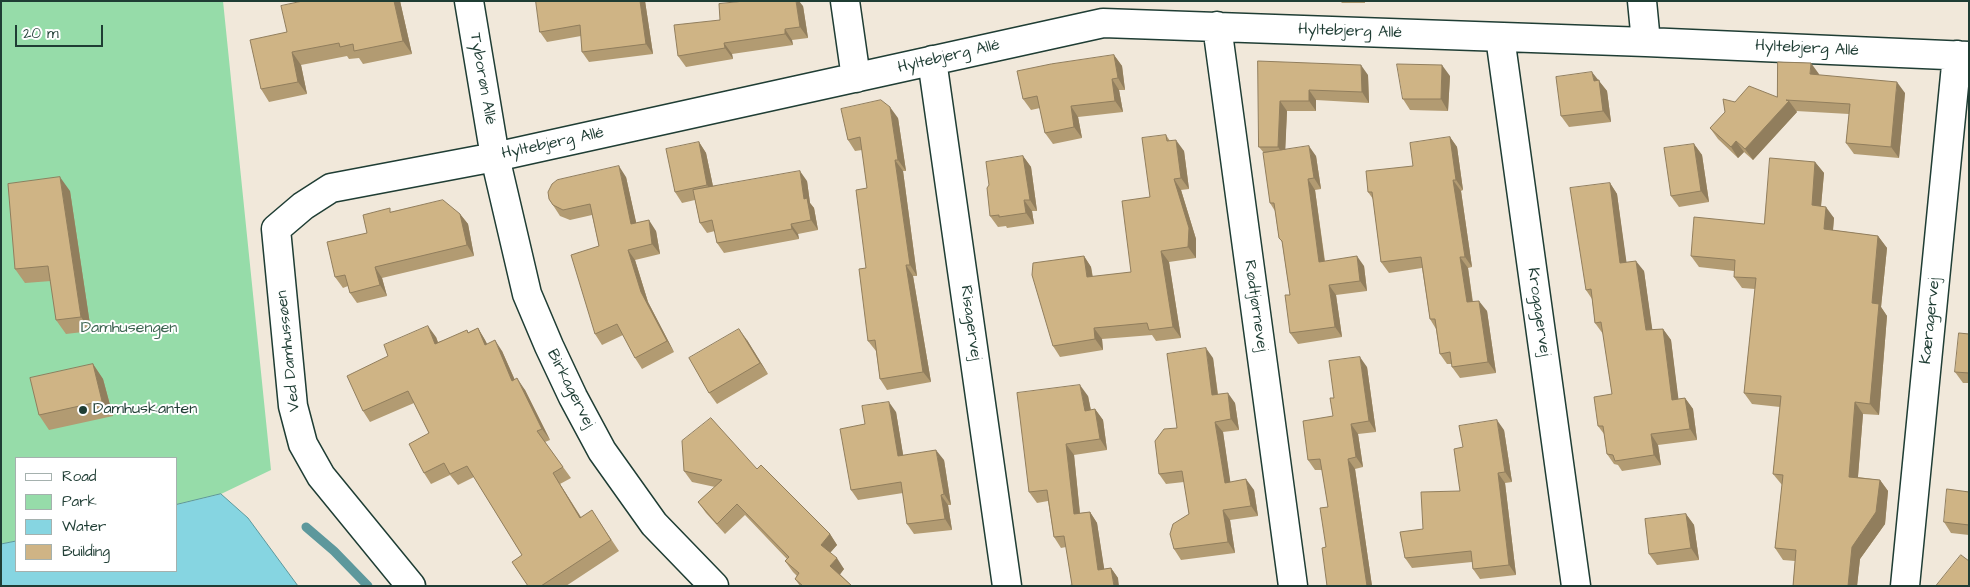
<!DOCTYPE html>
<meta charset="utf-8">
<style>
body{margin:0}
#map{position:relative;width:1970px;height:587px;overflow:hidden;background:#f1e8da;font-family:"Architects Daughter",sans-serif}
canvas{display:block}
.frame{position:absolute;inset:0;border:2px solid #1f3d34;pointer-events:none}
.legend{position:absolute;left:15px;top:457px;width:162px;height:115px;box-sizing:border-box;background:#fff;border:1px solid #a5b1ae;margin:0;padding:6px 9px;list-style:none;font-size:15px;color:#1f3d34}
.legend li{display:flex;align-items:center;gap:10px;height:25px}
.legend b{width:25px;border:1px solid #a5b1ae}
.scale{position:absolute;left:15px;top:25px;width:88px;height:22px;box-sizing:border-box;border:2px solid #1f3d34;border-top:0;padding-left:6px;font-size:15px;line-height:18px;white-space:nowrap;color:#1f3d34;-webkit-text-stroke:4px #fff;paint-order:stroke}
</style>
<div id="map">
<canvas width="1970" height="587"></canvas>
<div class="frame"></div>
<ul class="legend">
<li><b style="height:6px;background:#fff"></b>Road</li>
<li><b style="height:14px;background:#96dca9"></b>Park</li>
<li><b style="height:14px;background:#86d5e1"></b>Water</li>
<li><b style="height:14px;background:#cfb485"></b>Building</li>
</ul>
<div class="scale">20 m</div>
</div>
<script>
const ctx = document.querySelector('canvas').getContext('2d');
ctx.lineJoin = 'round';
function paint(path, color) {
  ctx.fillStyle = color;
  ctx.fill(path, 'evenodd');
}
function stroke(path, color, width, dash) {
  ctx.strokeStyle = color;
  ctx.lineWidth = width;
  ctx.lineCap = dash ? 'butt' : 'round';
  ctx.setLineDash(dash || []);
  ctx.stroke(path);
}
function label(font, color, halo, rows, align = 'center') {
  ctx.font = font + ' "Architects Daughter",sans-serif';
  ctx.lineWidth = 4;
  ctx.setLineDash([]);
  ctx.textBaseline = 'middle';
  ctx.strokeStyle = halo;
  ctx.fillStyle = color;
  for (const [text, x, y, turn = 0] of rows) {
    ctx.save();
    ctx.translate(x, y);
    ctx.rotate((+turn || 0) * Math.PI / 180);
    ctx.textAlign = isNaN(turn) ? turn : align;
    if (halo) ctx.strokeText(text, 0, 0);
    ctx.fillText(text, 0, 0);
    ctx.restore();
  }
}
paint(new Path2D(`
 M1,1h222l48,469 -50,24 -45,11v-47h-160v83l-15,3z`), '#96dca9');
const water = new Path2D(`
 M221,494l27,24 50,68h-297v-42l15,-3v30h160v-66z`);
paint(water, '#86d5e1');
stroke(water, '#5d989c', 1);
stroke(new Path2D(`
 M306,527l28,24 34,35`), '#5d989c', 9);
const minor = new Path2D(`
 M469,1l26,156 32,137 22,52 24,51 29,54 52,73 60,62
 M845,1l11,77
 M1642,1l4,41
 M1217,26l76,560
 M1500,37l76,549
 M932,60l75,526
 M411,586l-90,-110 -18,-32 -10,-38 -17,-177 27,-23 28,-18 164,-31 608,-134 543,19 323,14
 M1905,586l52,-531`);
stroke(minor, '#1f3d34', 31);
stroke(minor, '#fff', 28);
paint(new Path2D(`
 M303,1h97l12,53 -49,10 -4,-6 -10,1 -2,-3 -46,9 6,29 -38,8 -8,-13 26,-57z
 M536,1h109l8,53 -64,8 -7,-10 -1,-16 -34,6 -7,-10z
 M1340,1h25v2h-23z
 M803,6l5,32 -16,2 1,5 -61,9 1,5 -47,8 -8,-11 42,-36z
 M1114,55l8,11 3,24h-6l4,22 -45,5 4,21 -29,6 -8,-11 -5,-25 -9,2 -8,-11z
 M1258,61l110,14 1,28 -53,-3v11h-29l-2,38 31,7 5,33 -6,1 10,71 39,5 3,25 -31,4 6,42 -44,7 -8,-11v-38l-8,-53 -3,-4 -4,-27 -5,-8 -6,-50 -5,-6z
 M1819,74v1l86,18 -6,65 -45,-4 -8,-11 3,-29 -53,-3 1,1 -44,48 -9,-8 -6,6 -20,-19 -8,-11 67,-31z
 M1450,76l-2,35 -38,-1 -7,-11z
 M1598,80l9,11 4,31 -42,5 -8,-11z
 M898,118l8,53h-3l14,105h-4l18,106 -44,8 -7,-11 -4,-28 -8,-10 -2,-73 1,-80 -5,-38 -7,1 -7,-11z
 M1166,135l4,6 14,10 5,38 -8,1 15,49v19l-27,4 12,76 -25,3 -4,-6 -50,4 1,11 -43,7 -7,-11 31,-90 7,11 2,10 38,-5z
 M1450,137l7,10 6,43 -2,1 11,76 -4,1 5,34 14,9 9,62 -36,5 -8,-11v-3h-5l-7,-10 -4,-25 -6,-10 -8,-51 -33,5 -8,-11 -8,-63 -5,-7 45,-26z
 M699,142l7,11 7,33 94,-5 3,22 4,5 4,22 -20,4 1,5 -75,14 -7,-10 -2,-12 -8,2 -7,-10 -5,-23 -13,3 -7,-11z
 M1694,144l8,11 7,47 -30,5 -8,-11z
 M1023,156l8,11 6,44h-5l2,13 -27,4 -1,-2 -8,1 -8,-11z
 M1815,162l9,11 -3,33 13,12 -1,12 45,6 9,12 -6,59 6,9 -8,99 -16,-1 -5,63 22,3 8,11 -3,33 -25,35 -3,27h-64l2,-25 -12,-1 -8,-12 7,-63 -9,-11 7,-67 -28,-3 -8,-11 11,-104 -13,-1 -8,-11v-6l-35,-4 -8,-11 73,-32z
 M626,177l10,46 20,8 4,23 -25,6 13,42 26,50 -32,17 -7,-11 -12,-23 -21,10 -7,-11 4,-88 -7,-31 -22,5 -10,-4 -11,-17z
 M1610,183l7,11 9,68 18,9 8,59 11,-1 8,11 7,59 7,-1 8,11 4,31 -39,5 3,20 -39,6 -4,-6 -4,-1 -7,-10 -3,-20 -6,-8 14,-32 -9,-60 -8,-11 -3,-24 -6,-9z
 M70,191l21,140 -25,3 -10,-14 -5,-39 -26,2 -10,-14z
 M392,212l68,2 8,10 6,32 -92,22 5,18 -30,7 -7,-10 -2,-7 -5,2 -8,-11 32,-44z
 M478,328l7,12 2,4 15,7 13,29 10,10 25,50 -5,2 26,36 -11,6 21,33 18,4 20,30 -53,35h-38l-6,-31 -48,-78 -16,8 -8,-10 -19,9 -7,-11 5,-40 -15,-30 -44,19 -7,-11 25,-55 48,-19 2,5 31,-10z
 M1969,334v49h-6l-8,-11z
 M747,340l21,34 -51,30 -8,-11z
 M1213,358l5,36 17,9 4,27 -16,2 7,50 24,8 4,26 -28,4 5,33 -54,7 -7,-11 15,-35 -5,-32 -18,2 -7,-10 18,-46z
 M93,364l10,15 10,37 -64,14 -10,-15z
 M1367,367l9,65 -18,2 5,33 -8,2 17,117h-45l-1,-39 2,-40 -6,-37h-7l-7,-10 25,-44 1,-18z
 M1088,396l3,14 4,-1 8,11 4,30 -33,5 6,58 10,-1 7,11 7,46 7,-1 7,10 -46,7 -6,-38 -5,1 -7,-11 -6,-36 -11,2 -8,-11z
 M896,412l7,43 41,5 7,45h-3l4,25 -38,4 -7,-10 -4,-31 -45,7 -7,-10 14,-66z
 M1504,430l8,52 -7,1 11,92 -36,4 -7,-10 -1,-7 -60,6 -7,-10 18,-29 37,-38 3,-44z
 M757,469l73,65 7,11 -7,8 14,16 -4,5 12,12h-52l-5,-7 2,-3 -4,-4 -8,-11 2,-2 -42,-44 -20,19 -19,-21 -8,-11 17,-15 -23,-5 -8,-11z
 M1969,492v43l-18,-2 -7,-11z
 M1686,514l8,11 5,35 -42,5 -8,-11z`), '#b29b72');
paint(new Path2D(`
 M394,1h6l12,53 -9,-13z
 M640,1h5l8,53 -7,-10z
 M796,1h3l4,5 5,32 -8,-11z
 M785,29l7,11 1,5 -8,-11z
 M724,43l8,11 1,5 -8,-11z
 M292,52l9,13 6,29 -9,-12z
 M1114,55l8,11 3,24 -7,-12z
 M1811,63l8,11 -1,11 -8,-11z
 M1361,65l7,10 1,28 -7,-11z
 M1442,65l8,11 -2,35 -7,-12z
 M1592,72l15,19 4,31 -8,-11 -9,-30z
 M1112,79l7,11 4,22 -8,-11z
 M1897,82l8,11 -6,65 -8,-11z
 M1309,90l7,10v11l-7,-10z
 M1280,101l7,10 -2,46 -7,-10z
 M1789,101l8,11 -44,48 -8,-11z
 M1071,106l7,11 4,21 -8,-11z
 M890,107l8,11 8,53 -8,-11z
 M1450,137l7,10 6,43 -7,-10z
 M1176,140l8,11 5,38 -8,-11z
 M1736,141l8,11 -6,6 -7,-11z
 M699,142l7,11 9,43 -8,-11z
 M1694,144l8,11 7,47 -8,-11z
 M1309,146l7,10 5,33 -7,-11z
 M1023,156l8,11 6,44 -7,-11z
 M895,160l8,11 14,105 -7,-11z
 M1815,162l9,11 -4,44 -8,-12z
 M619,166l7,11 13,58 -8,-11z
 M800,171l7,10 3,22 4,5 4,22 -7,-10 -7,-21z
 M60,177l10,14 21,140 -10,-14z
 M1174,179l7,11 15,49v19l-8,-11z
 M1308,179l7,11 11,82 -7,-10z
 M1453,180l8,11 11,76 -7,-10z
 M1610,183l7,11 11,79 -8,-10z
 M1024,200l8,11 2,13 -8,-11z
 M1826,207l8,11 -2,23 -8,-12z
 M460,214l8,10 6,32 -7,-11z
 M649,220l7,11 4,23 -8,-10z
 M791,224l7,10 1,5 -7,-10z
 M1878,236l9,12 -6,59 6,9 -8,99 -9,-11 2,-101z
 M628,250l7,10 13,42 26,50 -7,-11 -26,-49z
 M1161,251l8,11 12,76 -8,-11z
 M1084,256l7,11 3,21 -7,-11z
 M1357,256l7,10 3,25 -7,-10z
 M1460,257l8,11 6,45 -7,-11z
 M1636,261l8,10 10,70 -8,-11z
 M906,265l7,11 18,106 -8,-10z
 M375,267l7,11 5,18 -7,-11z
 M1329,285l7,10 6,42 -7,-10z
 M1479,301l8,10 9,62 -8,-11z
 M428,326l8,11 6,18 -7,-11z
 M478,328l7,12 8,16 -8,-11z
 M1094,328l8,11 1,11 -8,-11z
 M739,329l8,11 21,34 -8,-11z
 M1663,329l8,11 9,71 -8,-11z
 M495,340l7,11 18,41 -8,-11z
 M1206,348l7,10 6,47 -7,-10z
 M1360,357l7,10 9,65 -7,-11z
 M93,364l10,15 10,37 -11,-15z
 M517,378l8,12 25,50 -8,-11z
 M1080,385l8,11 5,26 -8,-11z
 M1228,393l7,10 4,27 -8,-11z
 M1685,398l8,11 4,31 -7,-11z
 M889,402l7,10 9,54 -7,-10z
 M1855,402l8,12 -6,74 -8,-11z
 M1095,409l8,11 4,30 -7,-11z
 M1497,420l7,10 8,52 -7,-10z
 M1215,422l8,10 9,61 -7,-10z
 M1351,424l7,10 5,33 -7,-10z
 M1651,434l7,11 3,20 -7,-10z
 M1066,444l8,11 7,70 -7,-11z
 M936,450l8,10 7,45 -7,-11z
 M1348,459l7,10 17,117h-5z
 M553,473l7,11 28,45 -8,-11z
 M1498,473l7,10 11,92 -7,-10z
 M1246,479l8,11 4,26 -7,-10z
 M1880,480l8,11 -3,33 -25,35 -3,27h-9l4,-39z
 M941,495l7,10 4,25 -7,-11z
 M1223,510l7,10 5,33 -7,-11z
 M1090,512l7,11 9,57 -8,-10z
 M1686,514l8,11 5,35 -8,-12z
 M830,534l7,11 -9,10 -7,-10z
 M837,558l7,11 -6,8 -8,-11z
 M1111,568l7,10 1,8h-5z`), '#917e5d');
const building = new Path2D(`
 M303,1h91l9,40 -49,10 -1,-7 -13,3 -1,-4 -47,9 6,30 -37,7 -11,-49 37,-8 -6,-26z
 M536,1h104l6,43 -64,8 -2,-27 -40,7z
 M745,1h51l4,26 -15,2v5l-61,9 1,5 -47,8 -4,-31 46,-5 -1,-16z
 M1114,55l4,23 -6,1 3,22 -44,5 3,21 -29,6 -8,-37 -14,3 -6,-28 34,-7z
 M1258,61l103,4 1,27 -53,-2v11h-29l-2,46h-19z
 M1778,62l33,1 -1,11 87,8 -6,65 -45,-4 4,-39 -64,-4 3,1 -44,48 -9,-8 -5,6 -21,-19 15,-16 -2,-13 12,3 14,-16 28,11z
 M1397,64l45,1 -1,34h-38z
 M1592,72l2,9 5,-1 4,31 -42,5 -5,-39z
 M881,100l9,7 8,53h-3l15,105h-4l17,107 -43,7 -5,-39 -7,1 -9,-72 7,-1 -10,-78 11,-2 -7,-51 -12,3 -7,-31z
 M1166,135l1,6 9,-1 5,38 -7,1 15,49 -1,19 -27,4 12,76 -24,3 -2,-7 -53,5 1,11 -42,7 -21,-71 1,-12 51,-7 3,21 44,-5 -9,-71 28,-4 -8,-59z
 M1450,137l6,43h-3l12,77h-5l7,45 12,-1 9,61 -36,5 -2,-15 -10,2 -5,-35h-5l-9,-62 -40,5 -9,-70h-4l-2,-21 47,-5 -3,-23z
 M699,142l8,43 -32,7 -9,-43z
 M1694,144l7,47 -30,5 -7,-48z
 M1309,146l5,32 -6,1 11,83 38,-6 3,25 -31,4 6,42 -45,6 -5,-38h5l-8,-54 -3,-3 -5,-35h-4l-7,-50z
 M1023,156l7,44h-6l2,13 -27,4v-2l-9,1 -3,-28 2,-3 -3,-23z
 M1770,158l45,4 -3,43 14,2 -2,22 54,7 -6,67 7,1 -9,100 -15,-2 -6,75 31,3 -4,32 -24,35 -4,39h-55l3,-36 -21,-2 8,-73 -10,-1 8,-78 -37,-3 12,-115 -22,-1 1,-17 -44,-4 3,-39 70,7z
 M619,166l12,58 18,-4 3,24 -24,6 13,42 26,49 -32,17 -18,-34 -22,10 -24,-79 28,-9 -9,-42 -27,6 -10,-5 -4,-6 -1,-7 4,-8 5,-4z
 M800,171l4,28 3,-1 4,22 -20,4 1,5 -75,14 -5,-23 -12,3 -7,-33z
 M60,177l21,140 -25,3 -8,-54 -33,3 -7,-85z
 M1610,183l10,80 16,-2 10,69 17,-1 9,71 13,-2 5,31 -39,5 3,21 -39,6 -2,-6 -6,-1 -4,-28h-5l-4,-29 18,-3 -11,-72 -6,1 -4,-34 -5,1 -16,-102z
 M443,200l17,14 7,31 -92,22 5,18 -30,8 -5,-18 -10,2 -8,-35 40,-9 -4,-18 27,-7v4z
 M428,326l7,18 32,-14 1,3 10,-5 7,17 10,-5 17,41 5,-3 25,51 -5,2 26,36 -10,6 27,45 12,-8 19,30 -70,46h-13l-16,-24 10,-7 -55,-89 -17,8 -6,-11 -20,10 -15,-29 20,-11 -21,-42 -45,20 -16,-35 41,-20 -4,-11z
 M739,329l21,34 -51,30 -20,-35z
 M1959,333l10,1v39l-14,-1z
 M1206,348l6,47 16,-2 3,26 -16,3 10,61 21,-4 5,27 -28,4 5,32 -54,7 -4,-15 3,-10 16,-10 -7,-43 -23,3 -4,-33 9,-12 13,-1 -10,-74z
 M1360,357l9,64 -18,3 5,33 -8,2 19,127h-40l-5,-38 4,-1 -6,-39 8,-1 -8,-48 -12,1 -5,-39 30,-5 -3,-18h4l-5,-37z
 M93,364l9,37 -63,14 -9,-37z
 M1080,385l5,26 10,-2 5,30 -34,5 8,70 16,-2 8,58 13,-2 3,18h-47l5,-1 -8,-49 -10,1 -7,-47 -18,2 -12,-99z
 M889,402l9,54 38,-6 8,44 -3,1 4,24 -38,5 -6,-42 -50,8 -11,-61 25,-5 -3,-18z
 M711,418l46,51 4,-4 69,69 -9,11 16,13 -7,8 22,20h-49l-8,-7 4,-6 -14,-12 4,-4 -52,-53 -20,20 -19,-22 24,-22 -38,-9 -2,-30z
 M1497,420l8,52 -7,1 11,92 -36,4 -2,-18 -66,7 -5,-26 23,-3 -2,-37 39,-1 -6,-42 9,-2 -4,-21z
 M1947,489l22,3v33l-25,-3z
 M1686,514l5,34 -42,6 -4,-35z
 M1961,555l8,6v25h-33z`);
paint(building, '#cfb485');
stroke(building, '#917e5d', 1);
for (const [x, y, r, color] of [
 [83,410,5,"#1f3d34"]
]) {
  const dot = new Path2D();
  dot.arc(x, y, r, 0, 2 * Math.PI);
  ctx.fillStyle = color;
  ctx.fill(dot);
  stroke(dot, '#fff', 2);
}
label('16px', '#1f3d34', '#fff', [
 ["Hyltebjerg Allé",1350,32,2],
 ["Hyltebjerg Allé",1807,49,3],
 ["Hyltebjerg Allé",949,57,-13],
 ["Tyborøn Allé",482,79,80],
 ["Hyltebjerg Allé",553,144,-12],
 ["Rødtjørnevej",1255,306,82],
 ["Krogagervej",1538,312,82],
 ["Kæragervej",1931,321,-84],
 ["Risagervej",970,323,82],
 ["Ved Damhussøen",289,351,-96],
 ["Birkagervej",570,389,63]
]);
label('16px', '#3d6551', '#fff', [
 ["Damhusengen",129,329]
]);
label('16px', '#1f3d34', '#fff', [
 ["Damhuskanten",93,410]
], 'left');
</script>
